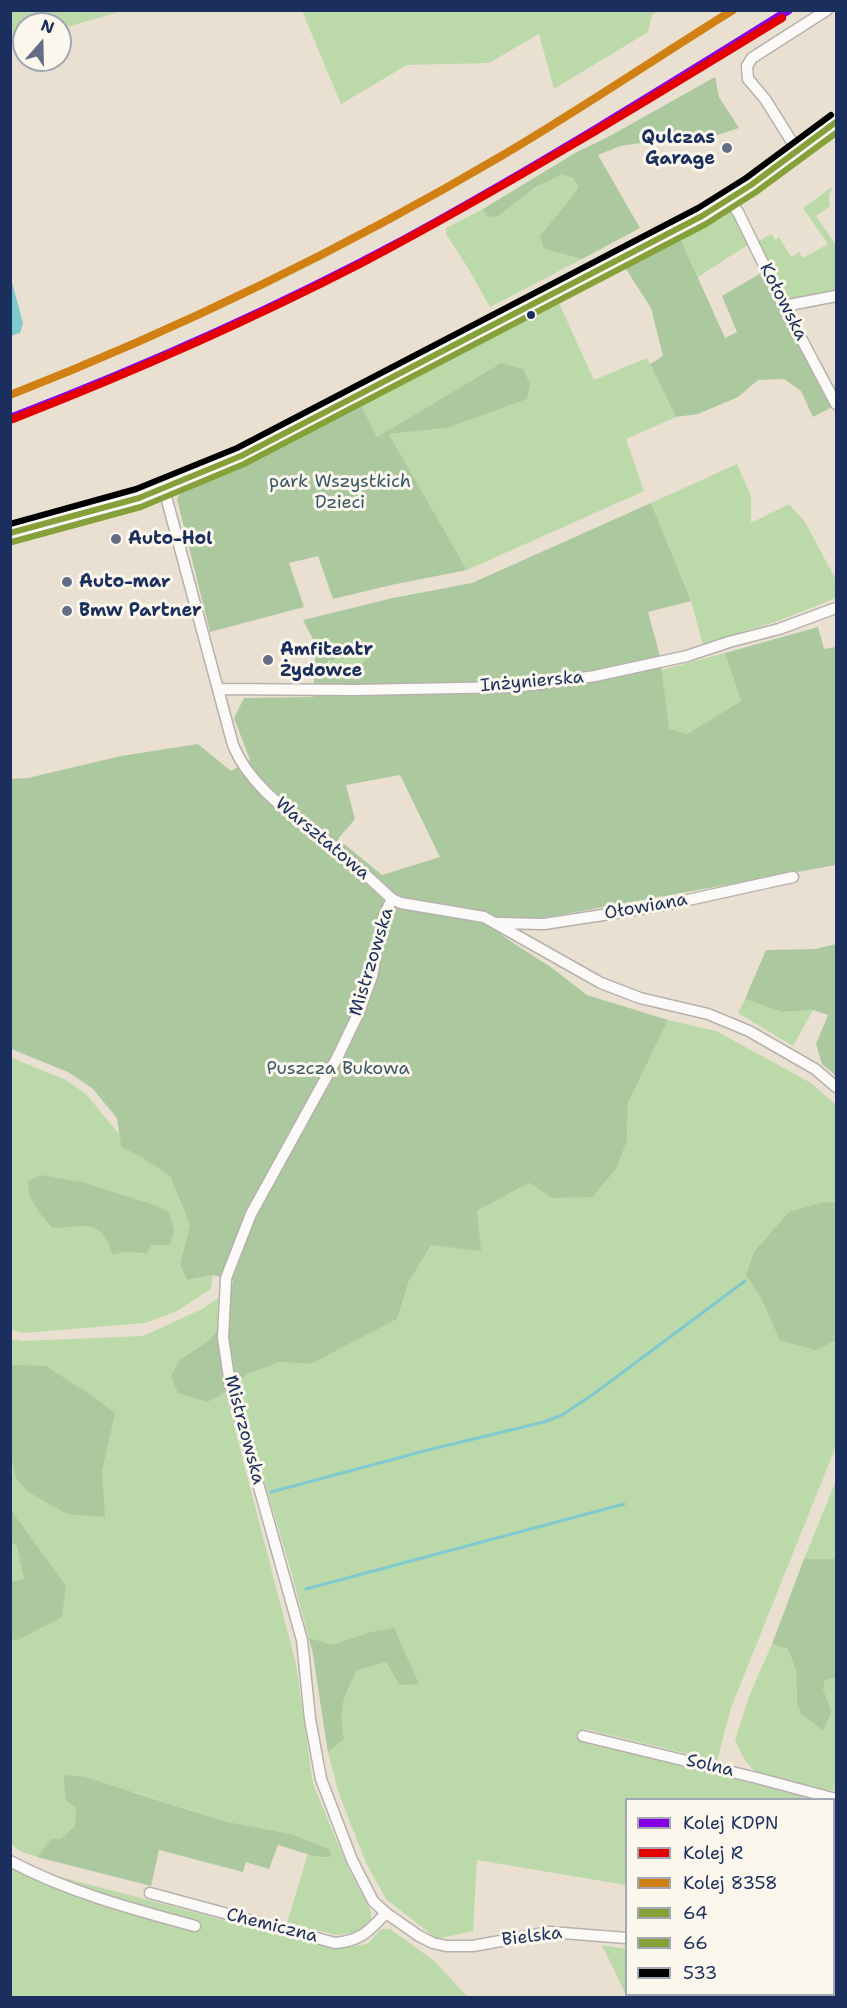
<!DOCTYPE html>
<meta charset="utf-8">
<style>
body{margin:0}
#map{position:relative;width:847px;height:2008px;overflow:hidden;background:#eae0d2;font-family:"Shantell Sans",sans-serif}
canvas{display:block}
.frame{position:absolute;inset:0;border:12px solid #1b2f5e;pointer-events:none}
.legend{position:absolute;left:625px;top:1798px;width:210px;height:198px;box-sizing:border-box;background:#fbf7ec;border:2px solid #a1a7b3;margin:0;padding:8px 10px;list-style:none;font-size:18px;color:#1b2f5e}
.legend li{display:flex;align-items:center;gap:12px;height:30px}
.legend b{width:30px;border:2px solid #a1a7b3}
.north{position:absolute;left:12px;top:12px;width:60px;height:60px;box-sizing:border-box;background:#fbf7ec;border:2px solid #a1a7b3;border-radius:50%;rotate:20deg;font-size:16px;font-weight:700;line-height:24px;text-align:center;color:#1b2f5e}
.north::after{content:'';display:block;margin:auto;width:21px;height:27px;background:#636d87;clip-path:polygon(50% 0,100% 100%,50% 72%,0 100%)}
</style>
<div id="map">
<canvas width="847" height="2008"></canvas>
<div class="frame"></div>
<ul class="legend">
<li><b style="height:8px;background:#8500e5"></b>Kolej KDPN</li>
<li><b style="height:8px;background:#e50000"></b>Kolej R</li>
<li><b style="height:8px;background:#d18113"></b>Kolej 8358</li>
<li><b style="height:8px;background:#87a13a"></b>64</li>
<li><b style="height:8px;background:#87a13a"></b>66</li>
<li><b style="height:8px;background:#000"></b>533</li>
</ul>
<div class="north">N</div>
</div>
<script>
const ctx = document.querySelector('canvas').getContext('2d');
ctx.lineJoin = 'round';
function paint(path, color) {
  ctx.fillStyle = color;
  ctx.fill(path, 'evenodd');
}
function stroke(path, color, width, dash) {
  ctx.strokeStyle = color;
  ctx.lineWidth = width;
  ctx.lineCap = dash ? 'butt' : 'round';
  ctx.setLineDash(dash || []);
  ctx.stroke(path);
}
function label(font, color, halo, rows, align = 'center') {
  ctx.font = font + ' "Shantell Sans",sans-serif';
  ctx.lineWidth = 6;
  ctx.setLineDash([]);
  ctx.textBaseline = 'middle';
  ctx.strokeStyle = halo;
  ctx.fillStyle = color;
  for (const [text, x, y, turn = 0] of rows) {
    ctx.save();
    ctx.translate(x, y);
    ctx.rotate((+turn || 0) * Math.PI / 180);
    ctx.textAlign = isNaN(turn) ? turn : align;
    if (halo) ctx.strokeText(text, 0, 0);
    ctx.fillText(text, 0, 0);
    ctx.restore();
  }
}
paint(new Path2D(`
 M11,10h111v1l-62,18v-5h-36v15l-13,4z
 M302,11h357l-7,4 -4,17 -94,57 -15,-55 -50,29 -82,2 -66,39z
 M562,173l11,5 5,9 -34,62 38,10 -92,48 -22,-39 -22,-34v-6l37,-19 5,8z
 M832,187l-3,10 1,9 -14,10 20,29v46l-47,10 -33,-59 16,-8 3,6 4,-3 12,20 8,-5 4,6 25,-14 -25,-36z
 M731,208l18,36 -51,33 -18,-39z
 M558,301l36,79 53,-22 29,59 -50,22 18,52 -177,79 -78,-136 58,-6 40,-15 14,-50 -124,74 -17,-34z
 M737,464l14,32v27l38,-19 16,18 31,58v18l-55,22 -78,25 -12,-44 -40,-98z
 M368,648h2v6l-12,15 -23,3 -7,-4 1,-7 11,-12z
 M725,653l16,48 -54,33 -19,-5 -6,-59z
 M745,999l37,13 31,-2 -20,36 -55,-33z
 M668,1020l48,11 95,52 25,22v341l-105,262 -14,53 -132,-32 -5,11 234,59 -188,1v85l-149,-25 -4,71 -36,8 -51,-40 -20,-36 -28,-72 -10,-39 -15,-98 -22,-83 -56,-188 13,-9 32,-12 31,2 86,-45 12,-38 22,-37 46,-33 52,-28 23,15 75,-58 1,-37z
 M10,1057l56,23 20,14 33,40 2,13 20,10 29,19 20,49 -10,40 7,15 26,-5 -2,14 -36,23 -30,11 -122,10 -12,-3z
 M219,1298l-2,32 -9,11 -28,19 39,36 6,-5 71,273 17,120 36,86 22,41v11l-10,10 -25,3 -49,-12 21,-70 8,3 12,2 -37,-24 -68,-13 -89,-29 -58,16 -1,19 -14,12 -10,1 -14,17 -17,-6 -9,-7 -1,-505 14,2 119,-5 57,-26z
 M836,1481v78h-32z
 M772,1644l16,5 8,22 1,34 3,8 23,18 9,-19 -9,-23 2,-10 10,-1 1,-2v115c-15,-2 -67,-11 -79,-19 -11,-7 -17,-20 -22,-32l15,-46z
 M10,1861l6,4 317,84 34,-5 14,-15h9l43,31 35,37h-457z
 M602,1945l24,4v45l117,1 -7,3 -109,-1z`), '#bcd9a9');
paint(new Path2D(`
 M715,77l4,20 20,31 -40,13 -11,-2 -32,2 -36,5 -22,9 42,73 -58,31 -38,-10 -4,-13 32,-39 6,-10 -5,-9 -11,-4 -27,14 -37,28 -11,1 -4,-8 92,-56 33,-16z
 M680,238l45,100 12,-6 -15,-36 39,-23 71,134 -19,10 -12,-26 -17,-12 -26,1 -20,17 -40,17 -22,3 -26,-53 13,-8 -12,-48 -27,-42z
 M501,363l22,6 7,15 -3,15 -80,29 -58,6 78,136 -76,15 -58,14 -15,-43 -29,7 15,44 -94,25 -33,-133 4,-7 75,-34 104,-55 17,34z
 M651,503l40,98 -43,11 12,44 9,73 18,5 54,-33 -16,-48 93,-26 6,22 12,-2v218l-293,53 -28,3 -14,14 51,33 35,27 81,25 -40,83 -1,37 -11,29 -24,28 -40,1 -23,-15 -52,28 4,40 -50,-6 -22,36 -12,38 -86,45 -31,-2 -32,12 -29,22 -12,6 -29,-9 -7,-17 9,-16 28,-19 20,-24 5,-37 -20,-5 -26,5 -7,-15 10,-40 -20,-49 -29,-19 -20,-10 -4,-29 -25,-30 -24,-16 -57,-23 -1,-270 18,-1 93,-22 77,-12 33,27 19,-11 -16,-42 10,-20 69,-1 3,-52 -13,-25 90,-22 79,-15zM368,648l2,1v5l-12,15 -23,3 -7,-5v-6l7,-1 1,-8 4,-3zM400,775l40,82 -58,18 -44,-36 17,-20 -9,-34z
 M836,944v132l-14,-12 -6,-20 12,-29 -15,-5 -31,2 -37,-13 21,-49 49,-1z
 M40,1175l42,7 72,23 15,7 5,20 -4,13h-19l-4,8 -24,-1 -10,3c-13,-38 -27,-28 -60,-27 -12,-13 -26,-28 -25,-47z
 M824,1202l12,1v137l-20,10 -36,-10 -19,-42 -15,-23 8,-23 35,-40z
 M11,1365l35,1 49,32 20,15 -13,58 3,46 -38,-3 -40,-23 -11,-13 -6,-26z
 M10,1509l56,77 -4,31 -44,23 -7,-1v-57l13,-3 -7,-33 -6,-5z
 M804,1559h32v117l-1,2 -10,2 -2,9 9,23 -9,19 -22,-17 -4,-9 -1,-34 -8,-22 -16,-5z
 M394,1628l25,56 -19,1 -14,-23 -29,8c-14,28 -19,37 -13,69l-16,13 -15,-98 -4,-16 23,7 39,-13z
 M64,1775l21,2 138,44 68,13 39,16 1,6c-9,5 -41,-8 -53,-11l-9,24 -23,-7 -3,10 -84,-22 -8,36 -114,-29 14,-18h10l14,-13 1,-18 -11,-9z`), '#acc89e');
paint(new Path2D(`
 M10,275l13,48 -3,10 -10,3z`), '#80c9cf');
stroke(new Path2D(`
 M271,1492l157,-42 116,-28 18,-7 33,-22 150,-112
 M306,1589l318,-85`), '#80c9cf', 3);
const minor = new Path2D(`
 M797,150l-32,-51 -17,-20 -1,-13 5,-8 75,-48
 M729,200l9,12 46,94 52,98
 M784,306l52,-10
 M164,489l69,256c18,45 64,72 100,101 20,17 40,35 59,53l9,4 83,14 117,66 39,15 68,16 41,17 66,38 21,18
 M218,689l137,1 156,-3 28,-3 56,-8 92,-20 42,-14 50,-13 57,-21
 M392,899l-9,19 -11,58 -13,36 -21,44 -87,158 -25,64 -3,60 7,46 72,256 8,79 11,60 31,81 21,41 13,12 33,23 14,7 13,3h27l77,-14 76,6
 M497,923l47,1 59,-9 62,-10 128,-28
 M583,1736l174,42 79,21
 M10,1861c58,31 122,48 185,65
 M150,1893l185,50c26,-2 34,-12 51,-30
 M834,1894l2,-19
 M834,1964l2,1`);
const major = new Path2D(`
 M10,533l129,-35 102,-42 461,-240 49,-31 85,-63`);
stroke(minor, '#b6b1ad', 13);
stroke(major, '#b6b1ad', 14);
stroke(minor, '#fcfaf8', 10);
stroke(major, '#fcfaf8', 12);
stroke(new Path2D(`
 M10,533l129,-35 102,-42 461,-240 49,-31 85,-63`), '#87a13a', 6);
stroke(new Path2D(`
 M12,542l129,-35 103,-43 462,-240 50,-32 80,-59`), '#87a13a', 6);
stroke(new Path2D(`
 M10,524l126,-35 101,-41 461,-240 48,-30 85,-63`), '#000', 6);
stroke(new Path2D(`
 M10,418c135,-52 266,-110 393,-178 132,-72 259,-151 386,-230`), '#8500e5', 8);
stroke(new Path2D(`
 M13,419c118,-46 234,-97 347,-155 144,-76 283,-161 422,-246`), '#e50000', 8);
stroke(new Path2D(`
 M10,395c171,-67 335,-147 493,-240 78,-46 153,-97 230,-145`), '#d18113', 8);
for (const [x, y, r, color] of [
 [727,148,6,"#636d87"],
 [531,315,5,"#1b2f5e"],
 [116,539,6,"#636d87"],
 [67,582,6,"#636d87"],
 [67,611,6,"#636d87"],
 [268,660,6,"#636d87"]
]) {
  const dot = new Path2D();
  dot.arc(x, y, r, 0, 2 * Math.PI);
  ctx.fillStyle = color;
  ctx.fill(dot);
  stroke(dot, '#fbf7ec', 2);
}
label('bold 18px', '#1b2f5e', '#fbf7ec', [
 ["Qulczas",715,138,"right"],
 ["Garage",715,159,"right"],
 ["Auto-Hol",128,539],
 ["Auto-mar",79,582],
 ["Bmw Partner",79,611],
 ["Amfiteatr",280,650],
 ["Żydowce",280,671]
], 'left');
label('18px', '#1b2f5e', '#fbf7ec', [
 ["Kołowska",783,302,63],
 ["Inżynierska",532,682,-5],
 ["Warsztatowa",322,839,40],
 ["Ołowiana",646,907,-10],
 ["Mistrzowska",372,962,-73],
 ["Mistrzowska",244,1430,75],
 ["Solna",710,1766,13],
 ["Chemiczna",272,1926,14],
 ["Bielska",532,1937,-7]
]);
label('18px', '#3a5868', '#fbf7ec', [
 ["park Wszystkich",340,482],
 ["Dzieci",340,503],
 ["Puszcza Bukowa",338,1069]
]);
</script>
